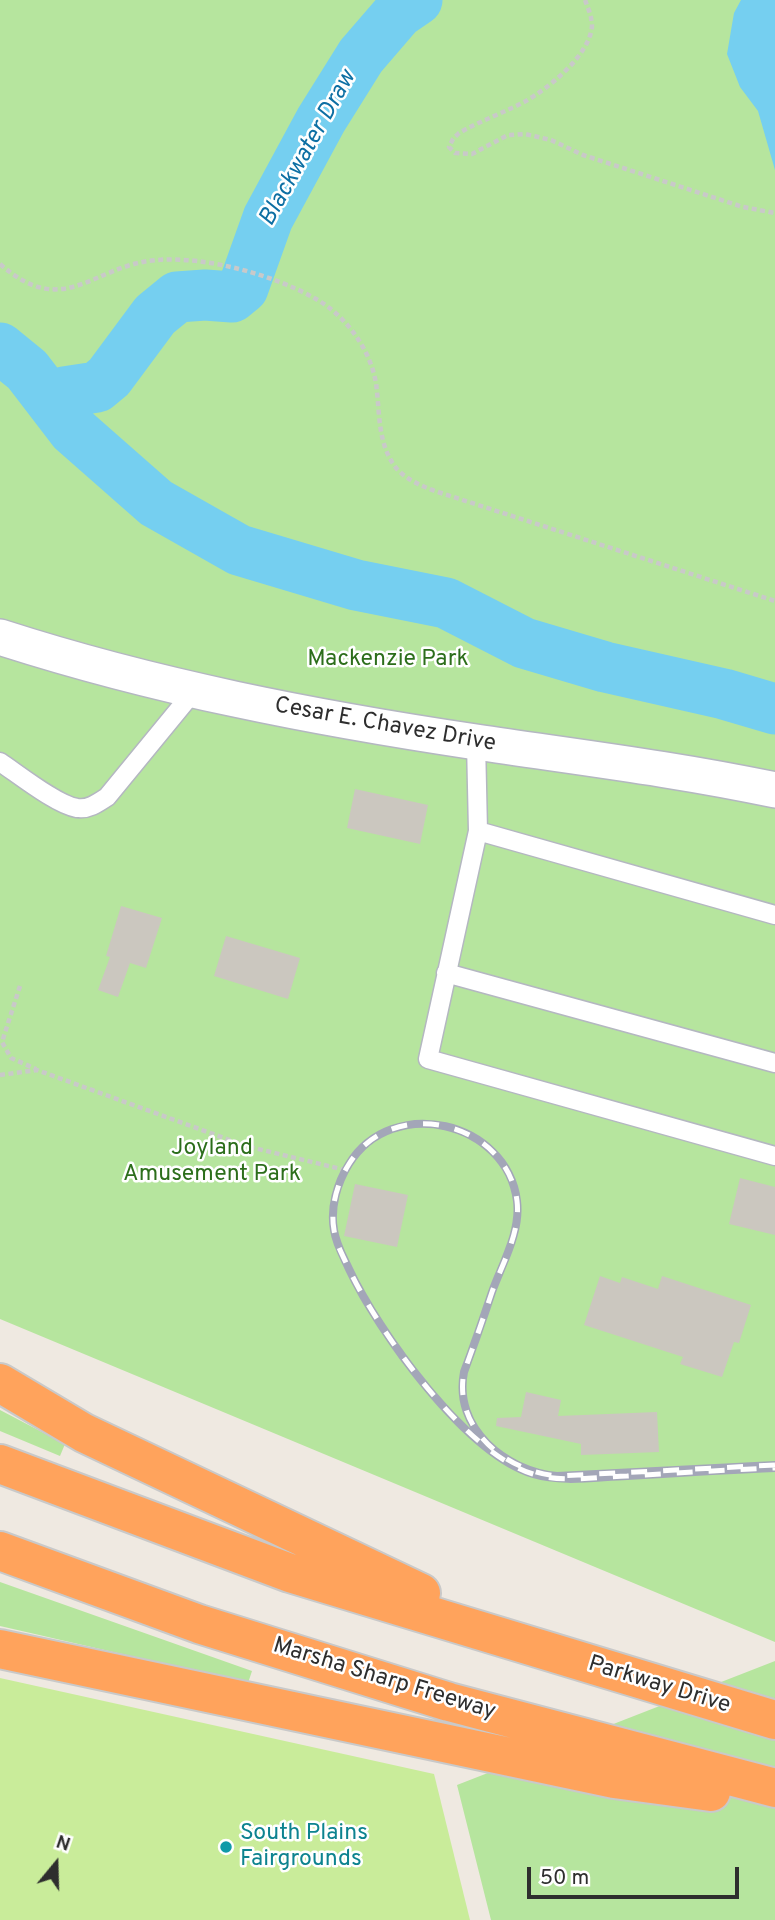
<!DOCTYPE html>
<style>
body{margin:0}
#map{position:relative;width:775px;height:1920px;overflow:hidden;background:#efe9e1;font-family:Overpass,sans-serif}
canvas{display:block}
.north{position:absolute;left:21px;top:1829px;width:70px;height:70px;-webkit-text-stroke:5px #fff;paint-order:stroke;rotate:19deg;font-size:19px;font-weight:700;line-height:28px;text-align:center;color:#2e2e2e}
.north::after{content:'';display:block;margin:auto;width:24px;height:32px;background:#2e2e2e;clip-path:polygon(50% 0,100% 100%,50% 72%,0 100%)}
.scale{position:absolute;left:527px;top:1867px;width:212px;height:32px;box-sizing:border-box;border:4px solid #2e2e2e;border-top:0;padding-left:9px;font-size:21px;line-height:24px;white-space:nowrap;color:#2e2e2e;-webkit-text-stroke:5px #fff;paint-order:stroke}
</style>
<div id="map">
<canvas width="775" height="1920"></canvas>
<div class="north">N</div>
<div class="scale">50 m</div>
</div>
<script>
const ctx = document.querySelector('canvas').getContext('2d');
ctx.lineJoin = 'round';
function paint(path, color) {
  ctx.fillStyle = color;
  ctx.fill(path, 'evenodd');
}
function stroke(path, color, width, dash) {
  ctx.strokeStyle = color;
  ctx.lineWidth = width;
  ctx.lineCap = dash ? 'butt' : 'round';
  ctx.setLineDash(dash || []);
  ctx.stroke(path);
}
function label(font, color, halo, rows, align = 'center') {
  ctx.font = font + ' Overpass,sans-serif';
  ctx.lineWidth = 5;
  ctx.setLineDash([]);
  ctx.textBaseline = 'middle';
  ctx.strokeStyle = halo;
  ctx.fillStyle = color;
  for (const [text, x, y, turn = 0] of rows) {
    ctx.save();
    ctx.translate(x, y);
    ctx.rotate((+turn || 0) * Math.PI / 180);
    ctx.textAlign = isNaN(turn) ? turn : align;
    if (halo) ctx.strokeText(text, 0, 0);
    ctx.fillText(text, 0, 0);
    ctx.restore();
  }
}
paint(new Path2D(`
 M0,0h775v1642l-775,-323z
 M0,1410l65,34 -5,12 -60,-25z
 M0,1582l252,89 -4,12 -248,-57z
 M775,1661v259h-284l-34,-135z`), '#b6e59e');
paint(new Path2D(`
 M0,1678l434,96 36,146h-470z`), '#c9ec9a');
paint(new Path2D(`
 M741,0h34v170l-17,-59 -18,-24 -13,-33 7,-41z`), '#75cff0');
stroke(new Path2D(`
 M0,348l27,22 46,60 83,73 83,47 117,35 90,18 78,40 81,24 119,27 51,15
 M57,409l1,-8 6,-9 33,-5 12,-10 46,-62 22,-18 28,-2 27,2 11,-9 25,-70 53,-98 40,-64 37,-43 19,-13`), '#75cff0', 51);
paint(new Path2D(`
 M355,789l73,16 -8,39 -73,-16z
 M121,906l41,12 -16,50 -16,-5 -12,34 -20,-7 12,-33 -4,-1z
 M226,936l74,22 -12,41 -74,-23z
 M740,1178l35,9v48l-46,-11z
 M355,1184l53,11 -11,52 -53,-11z
 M600,1276l20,7 2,-6 36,12 4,-13 89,29 -12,38 -5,-1 -12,35 -42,-13 3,-7 -99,-32z
 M526,1392l35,8 -3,16 99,-4 2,40 -78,3v-11l-85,-18 1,-8 24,-1z`), '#cbc7bf');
const lane = new Path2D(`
 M476,742l2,89 297,84
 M0,762c18,12 57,43 77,46 11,2 21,-5 30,-11l87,-106
 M478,831l-50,228 347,97
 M446,973l329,90`);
const street = new Path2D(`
 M0,637c155,50 315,81 476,105 100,15 200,27 299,48`);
const highway = new Path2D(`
 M0,1383l84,50 337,160
 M0,1464l290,109 485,147
 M0,1551l199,73 250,78 326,86
 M0,1649l614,130 97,13`);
stroke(lane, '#b4b7c1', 21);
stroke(street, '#b4b7c1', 38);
stroke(highway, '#c9c9c9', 42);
stroke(new Path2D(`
 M585,0c3,8 7,17 7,26 -2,29 -44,63 -68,76 -21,11 -44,19 -65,31l-6,6 -4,8 6,6 17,1 36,-19 17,-1 26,6 32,15 160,52 32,6
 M0,264c65,57 92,1 157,-4 49,-4 117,15 159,39 30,17 54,50 60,84 4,29 1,62 21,86 11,12 27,18 41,23l337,109
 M20,986l-18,56 9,16 25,11
 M0,1075l37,-5 209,76 99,24`), '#c9c9c9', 4.5, [5, 3.5]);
stroke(lane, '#fff', 18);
stroke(street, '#fff', 35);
stroke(highway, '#ffa35c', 38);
const rail = new Path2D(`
 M775,1465l-218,11c-52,-5 -104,-48 -93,-104 10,-27 19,-53 28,-80 10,-28 29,-60 25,-91 -10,-80 -125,-107 -168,-37 -12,19 -19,44 -15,66 2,14 9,26 15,39 29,62 116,184 184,205 30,9 63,3 94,2 50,-3 99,-6 148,-8`);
stroke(rail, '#a3a6b8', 8);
stroke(rail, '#fff', 5, [16]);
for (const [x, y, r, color] of [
 [226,1847,7,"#0f9aa8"]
]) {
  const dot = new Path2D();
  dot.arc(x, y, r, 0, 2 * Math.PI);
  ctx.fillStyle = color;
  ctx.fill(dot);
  stroke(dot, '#fff', 2.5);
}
label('23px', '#2c6e1b', '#fff', [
 ["Mackenzie Park",388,660],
 ["Joyland",212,1149],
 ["Amusement Park",212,1175]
]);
label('23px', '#2e2e2e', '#fff', [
 ["Cesar E. Chavez Drive",385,726,10],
 ["Marsha Sharp Freeway",384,1680,17],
 ["Parkway Drive",659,1686,17]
]);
label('23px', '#0d838f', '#fff', [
 ["South Plains",240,1834],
 ["Fairgrounds",240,1860]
], 'left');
label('italic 24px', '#0d6fa3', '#fff', [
 ["Blackwater Draw",309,149,-61]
]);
</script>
